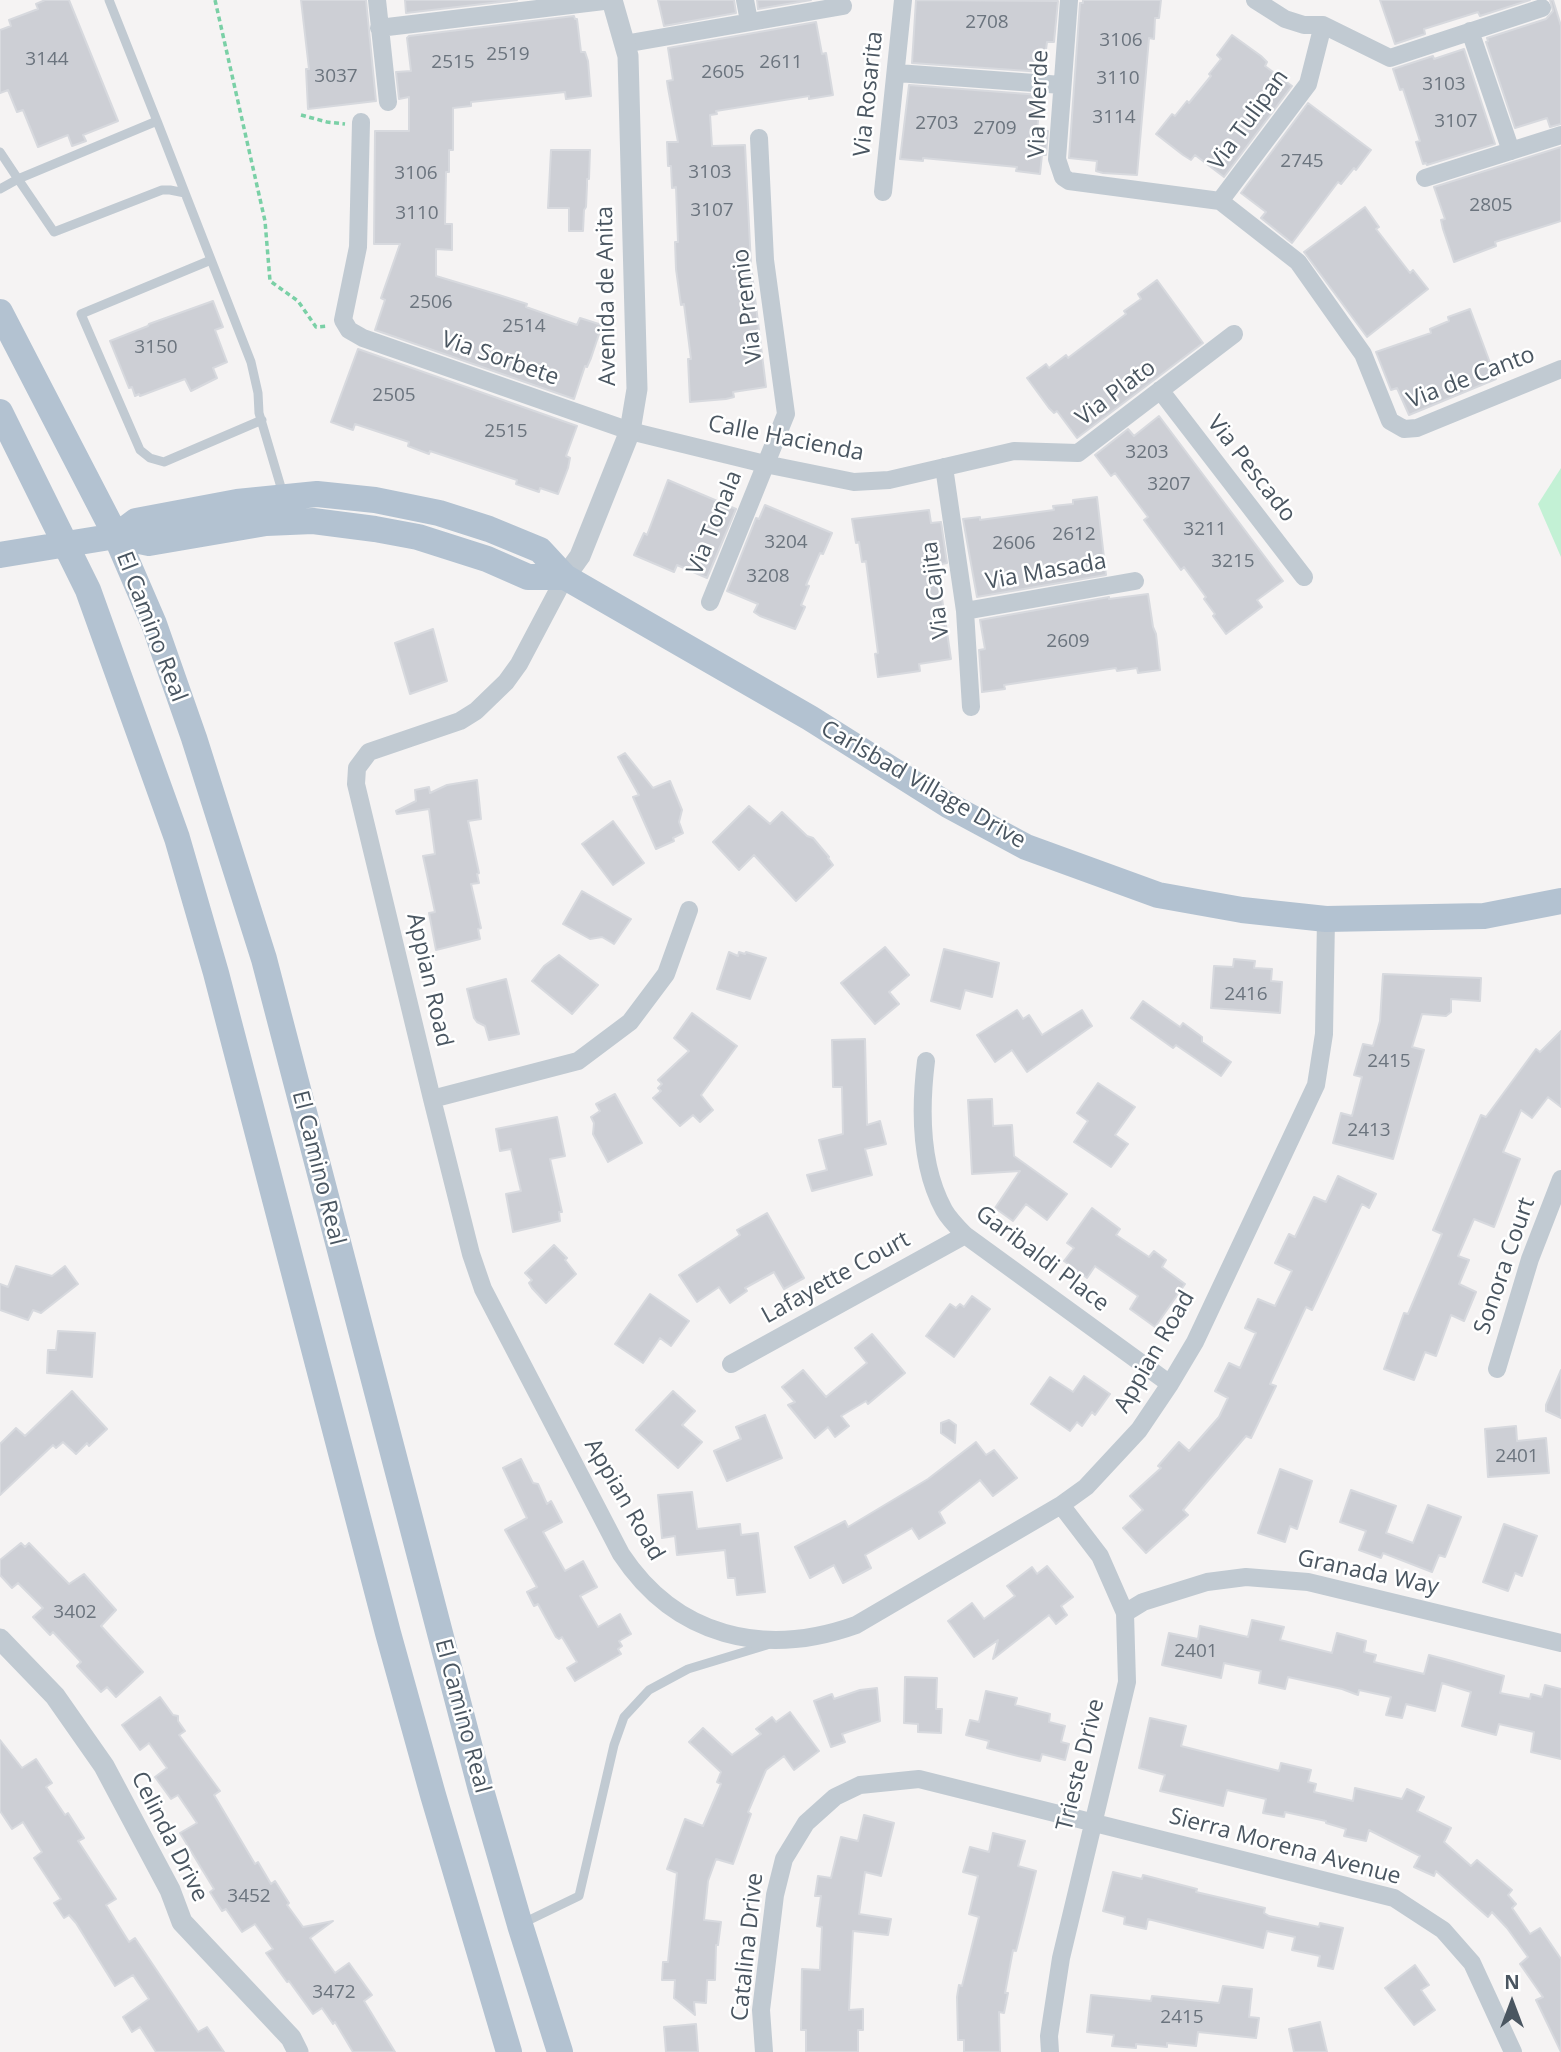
<!DOCTYPE html>
<style>
body{margin:0}
#map{position:relative;width:1561px;height:2052px;overflow:hidden;background:#f5f3f3;font-family:"Open Sans",sans-serif}
canvas{display:block}
.north{position:absolute;left:1477px;top:1968px;width:70px;height:70px;-webkit-text-stroke:5px #fff;paint-order:stroke;rotate:0deg;font-size:19px;font-weight:700;line-height:28px;text-align:center;color:#4a5661}
.north::after{content:'';display:block;margin:auto;width:24px;height:32px;background:#4a5661;clip-path:polygon(50% 0,100% 100%,50% 72%,0 100%)}
</style>
<div id="map">
<canvas width="1561" height="2052"></canvas>
<div class="north">N</div>
</div>
<script>
const ctx = document.querySelector('canvas').getContext('2d');
ctx.lineJoin = 'round';
function paint(path, color) {
  ctx.fillStyle = color;
  ctx.fill(path, 'evenodd');
}
function stroke(path, color, width, dash) {
  ctx.strokeStyle = color;
  ctx.lineWidth = width;
  ctx.lineCap = dash ? 'butt' : 'round';
  ctx.setLineDash(dash || []);
  ctx.stroke(path);
}
function label(font, color, halo, rows, align = 'center') {
  ctx.font = font + ' "Open Sans",sans-serif';
  ctx.lineWidth = 5;
  ctx.setLineDash([]);
  ctx.textBaseline = 'middle';
  ctx.strokeStyle = halo;
  ctx.fillStyle = color;
  for (const [text, x, y, turn = 0] of rows) {
    ctx.save();
    ctx.translate(x, y);
    ctx.rotate((+turn || 0) * Math.PI / 180);
    ctx.textAlign = isNaN(turn) ? turn : align;
    if (halo) ctx.strokeText(text, 0, 0);
    ctx.fillText(text, 0, 0);
    ctx.restore();
  }
}
paint(new Path2D(`
 M1561,468v89l-23,-53z`), '#c3f1d5');
const building = new Path2D(`
 M45,0h24l49,121 -35,14 3,6 -14,5 -4,-11 -30,12 -15,-37 -6,2 -9,-22 -8,3v-63l11,-4 -2,-6 29,-11 -2,-5z
 M301,0h65l10,101 -68,8 -2,-40h3z
 M405,0h112l-111,13z
 M658,0h76l2,13 -72,13z
 M757,0h54l-53,9z
 M916,0l142,1 -4,41h-7l-4,30 -131,-9z
 M1083,0h78l-2,18h-4l-1,21 -5,-1 -12,137 -34,-2 -7,-2 1,-10 -28,-3 11,-155h3z
 M1380,0h150l-50,16 -2,-4 -54,17 1,5 -30,10z
 M1550,0h3l8,26v98l-11,3 -3,-9 -32,10 -29,-86 2,-1 -1,-3 59,-19 7,-8z
 M574,16l1,3h2l4,33h4l3,9 3,35 -25,3 -1,-7 -94,10v4l-18,2v42h-4v22h-3l-1,52h7v26l-16,-1v27l63,19 28,9 -1,3 51,18 3,-7 22,7 -11,33 -4,9 -2,-1 -11,33 -199,-69 10,-30 -4,-2 19,-54h-26l1,-113h34v-34l-10,2 -3,-27 15,-1 -4,-33 2,-2z
 M816,22l6,32 4,-1 7,42 -24,4v-3l-93,15 1,3 -7,1 2,31 33,-1 6,120 15,122 -33,5 1,5 -8,2 -36,3 -2,-43h3l-7,-55 -3,1 -5,-36 -1,-27h3l-2,-55 -4,1 -1,-22h-3l-1,-24h11l-10,-54 -1,-7 6,-1 -5,-32z
 M1232,35l29,21 6,6 -2,4 27,20 -68,91 -29,-22 -4,5 -8,-5 -27,-21 16,-20 3,2 12,-15 2,2 22,-27 -2,-2 12,-15 -4,-4z
 M1464,49l31,95 -68,21 -1,-2 -3,1 -7,-22 4,-1 -17,-52 -3,1 -7,-21 40,-13 1,3z
 M909,85l132,10 -4,35 11,1 -2,24h-4l-2,19 -24,-3 1,-4 -94,-9v3l-23,-2z
 M1308,103l63,47 -15,20 -2,-2 -13,16 -3,-2 -46,61 -31,-25 5,-6 -25,-19z
 M1561,147v74l-66,21 1,4 -42,16 -11,-33 -2,-9 4,-1 -11,-32z
 M551,150h39l-1,29h-2v6l-1,22 -2,3 -1,21h-14v-23h-21z
 M1365,207l14,20 -3,2 34,44 3,-3 15,19 -61,48 -63,-85z
 M1157,280l46,63 -126,95 -20,-27 -3,2 -5,-5 -22,-30 19,-14 3,4 17,-13 2,3 58,-44 -2,-3 17,-12 -3,-5z
 M213,301l10,26 -8,3 12,32 -14,6 4,10 -26,13 -6,-12 -45,17 -1,-2 -4,2 -3,-9 -3,1 -19,-47 38,-15 1,-2z
 M1470,309l26,70 -87,36 -12,-27 -6,2 -15,-38 55,-19 -1,-4 19,-8 -1,-4z
 M358,349l219,77 -11,30 4,2 -2,10 -10,26 -18,-6 -1,4 -23,-8 1,-4 -87,-29 -1,3 -21,-8 1,-4 -54,-18 -2,6 -22,-8z
 M1159,416l124,165 -26,19 5,7 -36,27 -13,-18 2,-2 -11,-15 2,-2 -22,-30 -3,3 -14,-19 -23,-31 4,-3 -33,-44 -4,3 -16,-21 33,-26 6,7z
 M668,480l68,29 -29,69 -30,-13 -3,7 -40,-17 10,-22 3,2z
 M1097,497l9,78 -129,22 -14,-78 17,-2v3l74,-10 -1,-4 20,-2v-4z
 M765,505l67,28 -9,21 -3,-1 -14,32 3,1 -8,19 4,2 -10,22 -35,-13 -6,-4 4,-8 -31,-13 29,-73 3,1z
 M929,510l2,13 10,-1 6,41 -10,2 14,94 -32,5 1,7 -42,6 -3,-23 3,-1 -12,-92 -4,1 -3,-20 -3,1 -4,-24z
 M1148,594l5,33 3,7 4,36 -22,3 -1,-5 -20,3 -1,-3 -112,17 1,4 -23,3 -3,-42 6,-1 -5,-29 129,-23v2z
 M433,629l14,52 -37,13 -15,-51z
 M625,753l28,35 17,-7 12,29 -3,12 4,11 -10,5 1,3 -18,8 -23,-52 6,-2 -21,-38z
 M477,780l4,39 -13,2 11,52 -2,1 2,9 -8,1 10,44 -3,1 2,10 -44,11 -7,-37 6,-1 -12,-56 12,-2 -6,-45 -32,5 -1,-3 20,-10 -1,-11 14,-3 1,6 17,-8z
 M749,806l21,18 12,-12 25,24 6,2 16,19 -1,1 5,7 -37,36 -42,-46 -15,15 -26,-28z
 M613,821l31,42 -31,22 -31,-41z
 M582,891l49,28 -17,25 -12,-7 -12,2 -27,-15z
 M885,947l24,28 -20,17 10,12 -24,20 -34,-41z
 M944,949l55,14 -7,34 -27,-7 -5,19 -29,-8z
 M729,952l9,4 1,-4 6,2 1,-2 20,6 -16,41 -33,-10z
 M559,955l39,30 -26,29 -40,-33 12,-15z
 M1234,959l21,2 -1,7 18,1 -1,12 11,1 -2,31 -69,-5 3,-42 19,1z
 M1383,974l98,4 -1,23 -29,-2v13l-5,4 -24,-2 -10,33 12,3 -31,109 -60,-16 8,-30 11,3 10,-39 -8,-2 9,-31 10,2 7,-25z
 M506,979l13,55 -30,6 -4,-14 -8,-4 -3,-4 -7,-29z
 M1143,1001l37,26 3,-4 19,14v5l29,20 -10,14 -45,-31 -3,3 -42,-30z
 M1017,1010l6,9 6,-4 13,20 40,-25 10,16 -65,46 -15,-22 -17,12 -18,-27z
 M692,1013l45,33 -36,49 12,15 -13,12 -7,-7 -13,11 -27,-28 8,-7 -3,-3 4,-4 -4,-4 31,-29 -15,-13z
 M1561,1031v76l-13,-10 -16,21 -11,-8 -18,42 17,7 -26,68 -20,-8 -16,37 11,4 -10,24 17,8 -12,29 -13,-6 -15,41 -11,-4 -11,28 -30,-11 20,-56 4,1 34,-80 -9,-4 48,-115 5,2 50,-68 4,3z
 M865,1039l2,86 13,-4 6,23 -21,5 7,26 -60,16 -5,-16 20,-5 -8,-30 24,-6 -1,-47h-9l-1,-47z
 M1098,1083l37,24 -20,28 13,9 -17,23 -37,-25 14,-21 -11,-8z
 M615,1094l27,49 -34,19 -15,-28 1,-11 -3,-6 9,-6 -4,-7z
 M992,1099l1,27 19,-1 2,31 53,38 -20,26 -21,-16 -13,17 -18,-13 25,-37 -48,3 -4,-74z
 M557,1117l8,39 -15,3 12,53h-3l1,9 -47,11 -7,-38 15,-3 -10,-42 -11,2 -4,-22z
 M1338,1176l38,18 -7,14 -7,-4 -50,106 -6,-3 -36,77 6,2 -25,52 -5,-2 -63,74 5,5 -42,38 -23,-25 20,-18 -13,-14 31,-28 -3,-2 21,-24 10,9 30,-34 9,-19 -13,-7 14,-28 11,5 16,-35 -11,-5 13,-29 17,7 17,-35 -17,-8 14,-29 6,3 19,-40 12,5z
 M1092,1208l28,21 -4,6 33,22 5,-6 12,9 -4,7 23,17 -30,43 -25,-18 8,-13 -43,-30 -8,12 -23,-17 10,-13 -7,-5z
 M767,1213l37,65 -20,11 -10,-17 -29,16 2,3 -17,12 -11,-16 -22,15 -18,-27 61,-40 -3,-5z
 M554,1245l13,13 -2,2 11,14 -30,29 -14,-15 -3,-5 3,-3 -7,-7z
 M16,1266l36,10 13,-10 13,18 -37,29 -8,-3 -5,10 -28,-10v-26l8,3z
 M650,1294l39,27 -18,25 -11,-8 -17,25 -28,-19z
 M972,1296l18,13 -36,48 -28,-21 24,-32 6,4 4,-4 4,3z
 M58,1331l37,2 -3,44 -45,-4 1,-23h8z
 M872,1334l33,39 -37,31 -2,-3 -25,15 8,10 -14,11 -7,-10 -13,11 -27,-33 7,-3 -13,-15 21,-17 23,27 41,-34 -12,-15z
 M1561,1370v48l-15,-7v-6z
 M1084,1376l26,18 -15,21 -3,-3 -10,14 -5,-4 -7,9 -39,-27 19,-27 23,15z
 M72,1391l35,38 -18,17 -2,-3 -11,11 -13,-12 -7,6 -3,-3 -53,50v-51l16,-16 9,8z
 M673,1391l22,20 -13,14 20,17 -24,26 -42,-38z
 M765,1415l17,43 -55,23 -13,-30 27,-12 -5,-12z
 M949,1420l7,5 -1,18 -14,-10v-10z
 M1516,1426l1,15 29,-3 3,35 -61,4 -3,-48z
 M976,1442l10,13 8,-5 23,28 -24,18 -13,-16 -41,32 6,11 -26,16 -7,-11 -47,27 6,13 -28,15 -9,-18 -24,13 -15,-31 50,-26 3,6 80,-48z
 M521,1459l12,24 5,1 9,20 4,-3 11,21 -19,10 22,39 18,-10 14,26 -17,9 18,31 22,-13 11,20 -12,7 3,5 -4,3 3,5 -46,27 -8,-13 10,-6 -15,-25 -3,2 -3,-2 -18,-33 -4,2 -7,-14 10,-5 -32,-57 22,-12 -24,-50z
 M1280,1469l32,12 -15,48 -7,-3 -5,16 -27,-9z
 M1351,1490l45,16 -10,27 27,10 15,-38 33,12 -16,40 -6,-2 -7,17 -49,-19 -2,5 -22,-8 7,-19 -26,-9z
 M692,1492l5,37 43,-5 1,11 17,-2 7,59 -28,3 -2,-17h-7l-3,-28 -48,5 -2,-19 -13,2 -4,-43z
 M1504,1524l33,12 -15,40 -7,-3 -7,18 -25,-9z
 M21,1543l4,4 4,-4 40,41 15,-10 32,36 -15,16 42,46 -27,25 -9,-10 -6,5 -24,-26 4,-4 -28,-30 -3,3 -17,-18 10,-9 -25,-25 -6,5 -12,-13v-15z
 M1047,1566l26,31 -12,9 6,9 -11,9 -7,-9 -56,44 5,-19 -24,17 -26,-36 24,-18 12,16 31,-23 -8,-10 25,-19 5,7z
 M1252,1620l32,7 -4,13 52,13 5,-20 29,8 -2,11 12,3 -2,7 50,12 5,-19 23,6 52,15 -4,17 30,6 1,-5 11,3 3,-12 16,4v70l-30,-7 3,-20 -35,-8 -3,11 -34,-9 9,-34 -29,-9 -7,28 -29,-7 -4,14 -16,-3 5,-18 -32,-7 -1,5 -16,-6 -54,-12 -3,12 -26,-6 2,-12 -37,-8 -3,15 -59,-13 7,-32 29,6 2,-13 48,11z
 M905,1677l32,1 -1,31h6l-1,24 -23,-1v-8l-14,-1z
 M877,1688l3,33 -38,13 3,8 -14,5 -17,-46 18,-7 2,5 26,-9z
 M986,1691l31,7 -2,7 35,9 -1,8 16,4 -4,16 8,2 -4,16 -23,-6 -2,7 -22,-5 -31,-8 2,-7 -23,-6 4,-15 9,2z
 M160,1697l13,18 5,1v5l7,10 -6,4 41,56 -6,4 41,69 3,-2 13,22 4,-3 14,22 -2,2 16,22 30,-6 -23,17 25,35 14,-10 23,32 -8,6 31,51h-42l-18,-30 -2,2 -11,-16 -9,6 -24,-33 -2,1 -21,-29 7,-4 -18,-25 -13,8 -16,-23 -4,2 -12,-19 4,-3 -34,-56 17,-10 -19,-28 -7,4 -16,-22 12,-9 -18,-25 -9,7 -18,-25z
 M790,1712l29,39 -25,19 -10,-14 -18,14 -18,42 3,2 -18,50 -17,-5 -8,22 -4,39 17,2 -3,23h-2l-1,35h-8l-1,23 -12,-1 1,13 -21,-17 1,-18h-13l1,-18h5l9,-89 -10,-4 18,-50 18,7 18,-42 -4,-2 4,-10 -32,-30 14,-14 29,27 29,-21 -5,-5 16,-12 4,5z
 M1150,1718l36,8 -5,20 98,25 2,-8 30,7 -3,12 8,2 -2,8 39,9 2,-13 47,11 5,-10 17,8 -7,14 34,17 -7,14 27,24 6,-6 35,30 -4,5 8,9 -4,4 18,26 10,-6 21,31v93l-25,-52 7,-3 -23,-33 8,-7 -21,-29 -15,-16 -4,5 -52,-46 -2,5 -20,-9 6,-11 -51,-26 -3,11 -22,-5 2,-7 -20,-6v-2l-41,-9 -1,5 -21,-4 3,-14 -39,-9 -4,16 -63,-15 5,-16 -26,-7z
 M0,1740l22,28 14,-9 16,24 -6,4 19,28 3,-2 16,25 -6,3 38,58 -10,6 11,18 12,19 6,-4 63,94 9,-5 17,25h-68l-16,-25 -8,5 -9,-15 26,-18 -16,-24 -18,11 -39,-63 -7,-8 -5,3 -10,-15 7,-4 -27,-41 8,-6 -19,-30 -11,7 -12,-18z
 M864,1815l30,8 -13,53 -16,-4 -6,42 32,5 -3,16 -35,-4 -4,79 14,-1v21h-5v22h-52v-22h-5l1,-61 18,1 2,-43 -5,-1 4,-30h-6l3,-20 13,2 10,-41 17,4z
 M993,1833l32,8 -7,25 18,5 -20,80 -3,-1 -8,43h3l-4,20 -5,-1 1,40h-36v-12h-6l-1,-43 2,-12 3,1 17,-69 -10,-3 9,-38 -15,-4 7,-25 19,5z
 M1113,1872l29,7 1,-4 54,14 -1,3 69,16 -1,5 5,3 50,11 1,-4 23,5 -10,41 -15,-3 2,-10 -28,-6 3,-13 -28,-6 -4,17 -115,-29 -2,10 -22,-5 1,-7 -22,-6z
 M1415,1965l14,20 -8,5 14,20 -21,15 -29,-37z
 M1223,1986l29,3 -3,28 10,1 -3,20 -58,-6 -2,14 -29,-3v4l-31,-3v4l-24,-2 2,-11 -27,-3 4,-37 60,6 1,-5 67,7z
 M1320,2022l7,30h-33l-5,-23z
 M696,2024l2,28h-32l-2,-25z`);
paint(building, '#cdcfd5');
stroke(building, '#d7d9de', 2);
stroke(new Path2D(`
 M215,0l50,221 5,60 28,20 18,26 12,-1
 M301,115l26,7 18,2`), '#7ad0a6', 3.5, [5, 3.5]);
stroke(new Path2D(`
 M157,121l28,72
 M0,152l18,27 139,-58 -48,-121
 M0,189l18,-10 36,53 108,-42h8l15,3 66,169 7,31 1,20 24,81
 M211,260l-130,54 59,136 10,8 14,4 98,-42
 M521,1924l58,-28 35,-151 10,-28 25,-27 39,-21 79,-24`), '#c1cad2', 9);
stroke(new Path2D(`
 M377,0l11,102
 M745,0l4,21
 M1069,0l-12,159 6,18 6,4 151,20
 M1255,0l30,19 19,6h19l67,33 152,-50
 M379,28l233,-28
 M1470,31l41,120
 M624,44l219,-38
 M897,73l165,12
 M361,122l-3,125 -15,73 6,10 14,8 267,93 135,33 89,18 35,-2 125,-29 64,2 156,-119
 M1425,178l136,-43
 M883,192l20,-192
 M1220,201l78,61 65,92 27,67 14,8 13,-1 144,-59
 M1220,201l88,-117 15,-59
 M1160,390l144,187
 M944,467l21,144 6,96
 M565,577l-46,87 -13,18 -30,29 -16,10 -91,31 -12,16 -1,16 76,315 39,155 12,35 138,265c55,83 143,104 235,71l205,-120 25,-18 53,-57 31,-46 25,-42 121,-257 8,-51 2,-115
 M710,602l76,-188 -21,-154 -6,-122
 M965,611l170,-30
 M926,1061c-6,48 -6,105 18,149 5,9 14,18 21,25l205,149
 M432,1099l146,-38 52,-39 36,-48 23,-64
 M731,1364l234,-129
 M1497,1369l33,-110 31,-80
 M1125,1613l18,-11 64,-20 39,-5 62,5 253,61
 M764,2052l-3,-42 14,-115 9,-36 22,-36 29,-26 25,-12 59,-6 475,119 49,32 29,33 41,89
 M1050,2052l-1,-16 12,-78 66,-276 -2,-69 -25,-57 -39,-51`), '#c1cad2', 18);
stroke(new Path2D(`
 M565,577l15,-21 50,-125 7,-42 -9,-333 -16,-56
 M0,1639l55,57 49,70 66,124 12,32 109,116 7,14`), '#c1cad2', 21);
stroke(new Path2D(`
 M0,312l116,224 38,88 40,114 70,221 217,831 39,135 40,127
 M0,412l88,178 89,248 39,135 172,660 45,162 76,257
 M116,536l20,-15 101,-19 80,-8 58,6 64,13 50,16 51,21 25,27 245,141 138,87 78,42 132,48 84,15 84,9 158,-3 77,-15
 M0,555l116,-19 33,7 117,-20 47,-2 62,8 43,8 69,22 41,18h37`), '#b3c2d1', 26);
label('19px', '#6b747e', null, [
 ["2708",987,23],
 ["3106",1121,41],
 ["2519",508,55],
 ["3144",47,60],
 ["2515",453,63],
 ["2611",781,63],
 ["2605",723,73],
 ["3037",336,77],
 ["3110",1118,79],
 ["3103",1444,85],
 ["3114",1114,118],
 ["3107",1456,122],
 ["2703",937,124],
 ["2709",995,129],
 ["2745",1302,162],
 ["3103",710,173],
 ["3106",416,174],
 ["2805",1491,206],
 ["3107",712,211],
 ["3110",417,214],
 ["2506",431,303],
 ["2514",524,327],
 ["3150",156,348],
 ["2505",394,396],
 ["2515",506,432],
 ["3203",1147,453],
 ["3207",1169,485],
 ["3211",1205,530],
 ["2612",1074,535],
 ["3204",786,543],
 ["2606",1014,544],
 ["3215",1233,562],
 ["3208",768,577],
 ["2609",1068,642],
 ["2416",1246,995],
 ["2415",1389,1062],
 ["2413",1369,1131],
 ["2401",1517,1457],
 ["3402",75,1613],
 ["2401",1196,1652],
 ["3452",249,1897],
 ["3472",334,1993],
 ["2415",1182,2018]
]);
label('23px', '#4a5661', '#fff', [
 ["Via Rosarita",869,94,-84],
 ["Via Merde",1039,104,-88],
 ["Via Tulipan",1249,120,-54],
 ["Avenida de Anita",607,296,-91],
 ["Via Premio",748,306,-97],
 ["Via Sorbete",500,359,19],
 ["Via de Canto",1471,378,-21],
 ["Via Plato",1116,393,-37],
 ["Calle Hacienda",786,439,11],
 ["Via Pescado",1251,469,52],
 ["Via Tonala",715,523,-68],
 ["Via Masada",1046,572,-10],
 ["Via Cajita",936,590,-97],
 ["El Camino Real",151,627,69],
 ["Carlsbad Village Drive",923,785,30],
 ["Appian Road",429,980,77],
 ["El Camino Real",318,1168,76],
 ["Garibaldi Place",1042,1259,37],
 ["Sonora Court",1505,1266,-71],
 ["Lafayette Court",836,1278,-29],
 ["Appian Road",1155,1352,-60],
 ["Appian Road",624,1500,60],
 ["Granada Way",1368,1573,12],
 ["El Camino Real",462,1716,75],
 ["Trieste Drive",1081,1765,-76],
 ["Celinda Drive",169,1837,63],
 ["Sierra Morena Avenue",1285,1847,15],
 ["Catalina Drive",748,1947,-84]
]);
</script>
